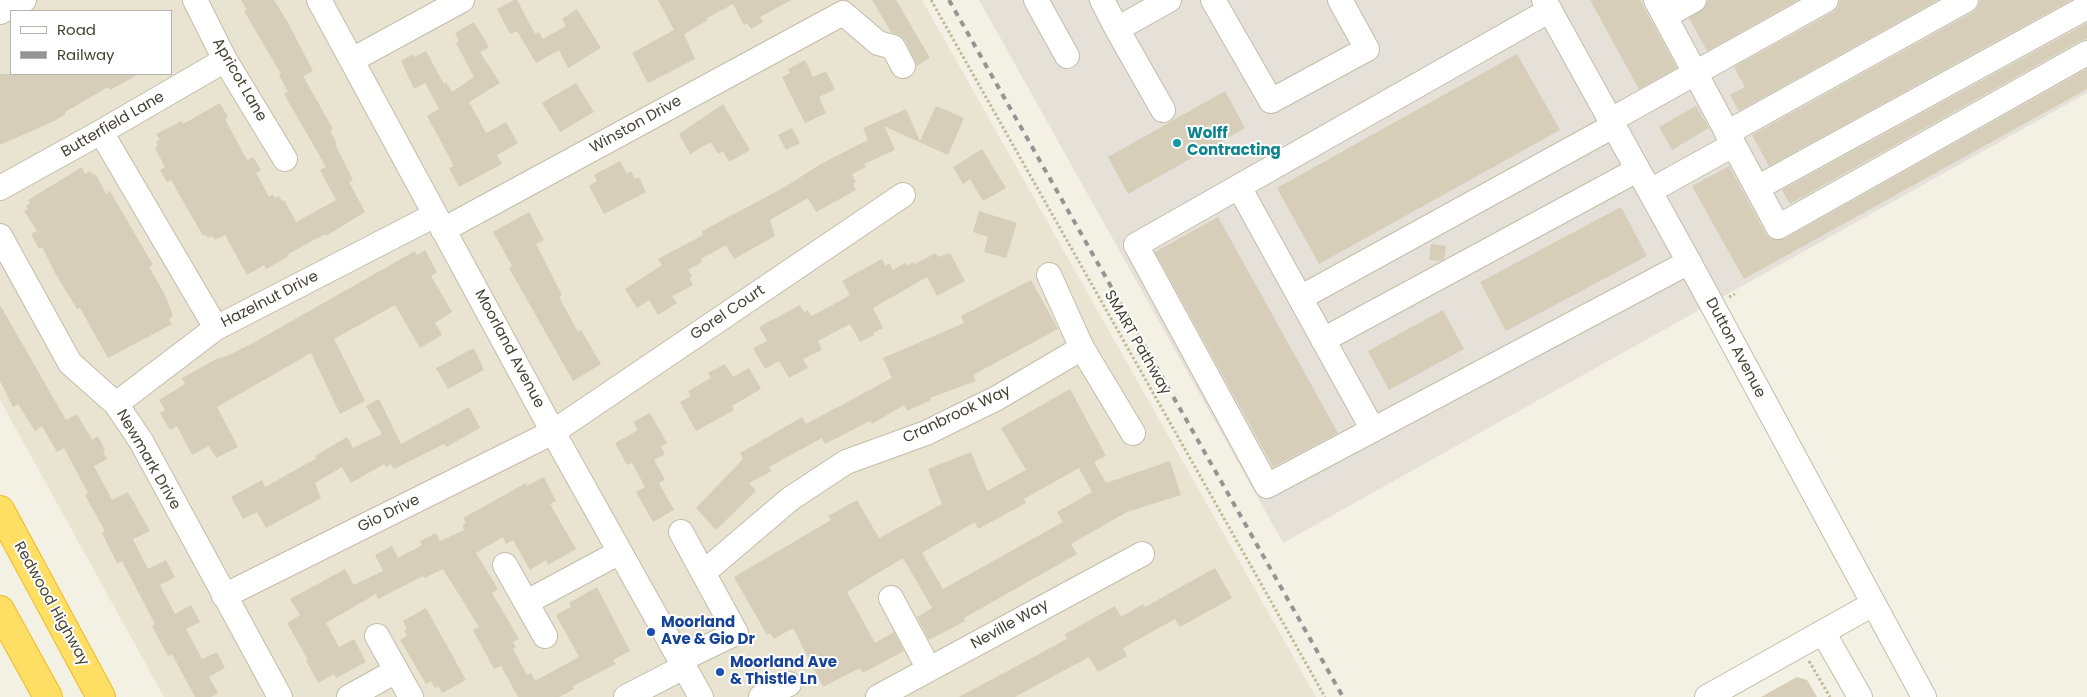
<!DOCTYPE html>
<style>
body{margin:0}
#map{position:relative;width:2087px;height:697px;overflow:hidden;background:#f3f1e3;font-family:Poppins,sans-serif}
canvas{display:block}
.legend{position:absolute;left:10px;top:10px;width:162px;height:65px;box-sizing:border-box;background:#fff;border:1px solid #b5b3ad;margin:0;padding:6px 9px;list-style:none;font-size:15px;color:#464133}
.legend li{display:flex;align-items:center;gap:10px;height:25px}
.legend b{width:25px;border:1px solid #b5b3ad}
</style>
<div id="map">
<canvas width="2087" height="697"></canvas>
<ul class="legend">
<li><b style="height:6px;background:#fff"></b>Road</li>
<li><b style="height:6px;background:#949494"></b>Railway</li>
</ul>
</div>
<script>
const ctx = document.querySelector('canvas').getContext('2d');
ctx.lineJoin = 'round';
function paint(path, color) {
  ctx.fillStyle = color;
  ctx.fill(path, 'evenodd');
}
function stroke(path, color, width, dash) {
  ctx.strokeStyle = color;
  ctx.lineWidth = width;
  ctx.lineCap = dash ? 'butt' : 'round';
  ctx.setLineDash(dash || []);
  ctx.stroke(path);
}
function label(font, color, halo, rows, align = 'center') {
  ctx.font = font + ' Poppins,sans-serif';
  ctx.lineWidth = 4;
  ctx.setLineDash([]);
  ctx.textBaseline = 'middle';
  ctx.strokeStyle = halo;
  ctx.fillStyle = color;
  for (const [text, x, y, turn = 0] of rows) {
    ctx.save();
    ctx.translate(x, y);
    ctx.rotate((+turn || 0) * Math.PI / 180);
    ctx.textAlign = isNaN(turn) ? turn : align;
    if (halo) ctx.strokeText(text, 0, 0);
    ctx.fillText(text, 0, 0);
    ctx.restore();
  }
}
paint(new Path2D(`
 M0,0h922l394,697h-1152l-164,-297zM11,11h160v63h-160z`), '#e8e4d1');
paint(new Path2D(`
 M979,0h1108v93l-804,450z`), '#e5e1d9');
paint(new Path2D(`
 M241,0h33l13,21 26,50 -10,5 30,53 -3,2 7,13h-2l18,36 -4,2 16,30 -39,24 -1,-2 -37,20 1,2 -23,13 -2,-4 -17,10 -22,-40 -10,5 -3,-4 -4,2 -2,-3 -3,1 -32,-56 -4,2 -7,-12 5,-3 -10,-19 3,-2 -2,-4 4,-2 -4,-6 26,-13 1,3 37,-21 8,14 -3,2 22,41 6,-3 8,13 -5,3 13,24 4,-3 2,4 4,-2 3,5 2,-1 12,22 40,-22 -16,-30 6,-3 -42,-73 4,-2 -9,-17 2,-1 -37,-63 3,-1z
 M514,0h3l18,34 4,-2 4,7 23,-13 -4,-7 15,-10 24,39 -33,20 -9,-18 -23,13 -19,-32 -7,3 -13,-25z
 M658,0h133l-31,17 3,5 -12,7 -4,-6 -3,2 -11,-21 -26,14 1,2 -24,14 11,25 -47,24 -16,-30 42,-23z
 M872,0h24l34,58 -13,8 -12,-26 -4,-4 -10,-4z
 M1590,0h50l37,68 -38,21z
 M1708,0h90l-91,51 -18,-33 16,-11z
 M1840,0h98l-199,111 -9,-16 15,-8 -11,-20 99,-55 5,-5z
 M1980,0h91l-302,166 -17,-31 221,-123 5,-5z
 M474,22l15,25 -9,5 20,31 -31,19 17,31 20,-11 12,21 -21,12 5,9 -43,23 -10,-19 5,-2 -27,-50 12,-7 -14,-26 -11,6 -13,-28 12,-7 2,3 11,-6 18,33 2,-2 6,10 22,-15 -18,-34 3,-2 -4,-8z
 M2087,23v16l-7,2 -290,163 -8,-14z
 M1517,54l43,76 -241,134 -42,-76z
 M805,60l8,17 13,-6 9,18 -16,8 7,16 -21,10 -23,-46 8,-4 -2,-4z
 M2087,69v20l-343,190 -52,-93 37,-20 37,68 6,5h12z
 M0,74h139l-29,16 -2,-3 -43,25 1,2 -12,7 -54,24z
 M576,83l18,29 -34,20 -18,-29z
 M1225,91l20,37 -117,66 -20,-37z
 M723,104l27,46 -21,12 -6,-11 -5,3 -7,-12 -21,12 -11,-20z
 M936,106l28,12 -16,37 -64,-29 11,24 -31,14 2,3 -14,7 4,8 -3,1 3,7 -40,22 -8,-14 -38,22 5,16 -41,23 -8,-14 -25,14 1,3 -14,8 4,6 -3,2 4,7 -21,11 5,7 -19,12 -9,-15 -12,8 -12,-19 37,-24 -4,-6 45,-24 -1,-4 83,-44 34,-22 49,-25 -5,-12 43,-19 14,32z
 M1696,106l13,22 -37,22 -13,-23z
 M792,128l8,15 -14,7 -8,-15z
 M982,149l24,39 -23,13 -13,-22 -7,5 -10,-17z
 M620,161l7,13 4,-3 4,8 4,-2 7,15 -42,22 -15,-28 8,-5 -3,-6z
 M82,167l3,7 5,-3 2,3 4,1 10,19 4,-3 43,74 -4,2 15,26 9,22 -4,5 3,4 -64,34 -28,-50 -3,1 -22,-36 -13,-26 -3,2 -8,-15 6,-3 -13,-20 4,-2 -2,-3 4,-3 -2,-3z
 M1621,207l26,49 -141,75 -26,-49z
 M979,211l38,12 -11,35 -22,-6 4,-15 -15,-5z
 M529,212l15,28 -8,4 26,51 -3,2 19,35 3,-2 20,34 -28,17 -64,-113 3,-2 -19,-34z
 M1218,217l120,216 -65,34 -118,-215z
 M1431,244l15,2 -2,13 -4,2 -11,-1z
 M425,250l12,22 -6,4 21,36 -17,11 7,12 -22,13 -25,-43 -61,34 31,62 -25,13 -29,-61 -94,54 21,40 -22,11 -7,-12 -17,9 -15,-29 -7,4 -10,-17 5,-3 -6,-10 26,-16 -3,-6 36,-20 7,-1 28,-14 162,-92 2,4z
 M936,253l2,4 12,-4 15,28 -28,15 -10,-19 -54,31 10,20 -10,5 1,2 -14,7 -10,-18 -32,17 4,9 -19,9 5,9 -19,10 -10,-17 -14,8 -12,-21 14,-7 -8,-14 41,-22 4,7 4,-2 3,6 20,-10 19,-11 -8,-14 40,-22 3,7 4,-3 4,7 12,-7 2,3 6,-4 2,2z
 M1031,280l27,49 -85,46 3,6 -46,17 1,2 -24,11 -3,-6 -32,19 -2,-3 -45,23 -3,-6 -53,29 3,4 -23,12 7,8 -40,39 -20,-22 47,-49 -3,-6 62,-36 4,7 86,-46 -9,-20 81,-35 -3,-7z
 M0,305l66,115 11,-6 15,26 6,-4 7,14 -2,2 4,7 -13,7 18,34 16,-8 22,39 -17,8 15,30 18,-9 9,17 -15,8 15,29 16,-9 9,17 -14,7 16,30 15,-7 8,16 -16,9 9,16 -7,4h-16l-23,-43 -4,2 -16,-30 3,-2 -33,-63 -5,2 -15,-30 3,-2 -20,-36 3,-2 -24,-45 -7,4 -15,-26 -7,5 -17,-27 -5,3 -13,-26z
 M1443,310l21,39 -75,41 -21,-39z
 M474,348l10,22 -36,19 -12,-21z
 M725,364l8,13 16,-9 12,21 -29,17 2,4 -38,21 -16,-29 11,-6 -3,-5 23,-13 -3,-5z
 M1070,389l36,67 -12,6 12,21 64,-22 11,34 -54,17 -56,32 6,10 -113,64 1,3 -36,19 -12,-23 15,-9 -29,-50 -56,34 28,51 19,-11 10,19 -41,22 -3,-5 -37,19 -30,-59 -19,11 -4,-6 -3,2 -33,-58 97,-57 -3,-4 29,-16 22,38 63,-34 -14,-35 43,-17 16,39 39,-21 -25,-42zM1079,468l13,24 -35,20 6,10 -120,67 -21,-36 53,-31 3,7 48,-26 -2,-4z
 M379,399l22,45 68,-37 11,21 -34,19 -2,-3 -50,25 -3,-5 -5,3 -2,-3 -33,19 -9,-16 -27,16 6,15 -55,30 -9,-16 -14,7 -12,-22 31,-17 3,7 52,-29 -2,-2 32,-19 6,11 29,-14 -16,-28z
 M650,413l17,30 -6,4 4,7 -11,6 11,20 -6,3 15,27 -21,12 -17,-30 9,-5 -13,-24 -5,2 -12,-22 23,-13 -5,-8z
 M544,477l12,24 -6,3 26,45 -28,16 -2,-5 -16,10 -17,-30 -7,4 -3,-7 -27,16 22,36 -6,4 27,46 -6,3 3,5 -3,2 14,26 4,-2 4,8 44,-24 -23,-42 15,-8 -2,-4 28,-16 33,64 -17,9 3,4 -43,22 1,3 -15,8h-41l-17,-31 -7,3 -21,-39 6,-3 -36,-58 -18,9 -2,-2 -45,23 -2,-5 -50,29 13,24 15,-8 12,23 -30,16 -2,-4 -16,9 -12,-23h2l-21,-37 13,-8 -10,-16 55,-30 9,16 29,-14 -8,-16 17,-9 6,12 24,-13 -2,-4 16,-8 4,8 24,-11 -2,-4 4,-3 -3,-5 63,-35 1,3z
 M1215,568l17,30 -52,29 -5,-8 -52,29 4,8 -29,16 -9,-15 -74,40h-56l108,-58 -2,-5 50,-28 6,11 22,-13 2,3z
 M426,608l40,72 -24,13 -4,-7 -3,2 -4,-7 -5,3 -26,-44 7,-4 -3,-5 3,-2 -4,-8z
 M1797,677l10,3 10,17h-56z`), '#d6ceb8');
const minor = new Path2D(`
 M195,0l30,60 60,99
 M319,0l234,432 148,265
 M1036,0l31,56
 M1102,0l15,29
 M1213,0l58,101 96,-52 -27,-49
 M1544,0l145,262 235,435
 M1656,0l122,227 309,-174
 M1550,10l-414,235 131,241 422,-224
 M0,12l24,-12
 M1665,16l29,-16
 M352,60l110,-60
 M1163,110l-46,-81 52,-29
 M1611,120l215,-120
 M101,132l115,196
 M1727,133l239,-133
 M1239,187l134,243
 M0,188l101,-56 124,-72
 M1757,188l330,-181
 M1650,191l83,-46
 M443,230l400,-217 35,30 15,4 10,19
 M0,236l70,127 46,41 25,37 139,256
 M1049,275l33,73
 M1300,298l313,-172
 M1323,340l314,-170
 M116,404l100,-76 219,-113
 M505,565l40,71
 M703,573l87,-74 56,-37 80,-29 71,-35 85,-50 51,85
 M224,596l329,-164 350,-237
 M891,598l38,71
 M527,602l93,-50
 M1823,632l37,65
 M377,636l34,61
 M680,660l56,-27 -55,-101
 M349,697l47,-26
 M626,697l58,-30
 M761,697l28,-13
 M878,697l264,-143
 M1707,697l166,-93`);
const highway = new Path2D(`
 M0,510l101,187
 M0,610l48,87`);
stroke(minor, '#c2bda8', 26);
stroke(highway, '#eabb27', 30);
stroke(new Path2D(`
 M931,0l394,697
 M1729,297l6,-3
 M1809,661l21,36`), '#c2b895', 3, [2.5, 2.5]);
stroke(minor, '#fff', 24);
stroke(highway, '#ffdf63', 28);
stroke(new Path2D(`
 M949,0l394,697`), '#949494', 4, [6, 6]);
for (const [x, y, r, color] of [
 [1177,143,5,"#0f9aa8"],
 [651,632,5,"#1a4fb4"],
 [720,672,5,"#1a4fb4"]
]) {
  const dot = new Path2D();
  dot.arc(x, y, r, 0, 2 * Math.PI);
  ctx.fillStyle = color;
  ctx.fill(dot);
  stroke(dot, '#fff', 2);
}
label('15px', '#464133', '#fff', [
 ["Apricot Lane",239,80,60],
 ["Butterfield Lane",113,125,-30],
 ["Winston Drive",636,125,-29],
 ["Hazelnut Drive",270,300,-27],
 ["Gorel Court",728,313,-34],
 ["SMART Pathway",1137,343,60],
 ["Dutton Avenue",1735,348,62],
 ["Moorland Avenue",509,349,62],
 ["Cranbrook Way",957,415,-25],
 ["Newmark Drive",148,460,60],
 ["Gio Drive",389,514,-26],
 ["Redwood Highway",51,604,61],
 ["Neville Way",1010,625,-29]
]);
label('bold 15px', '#0d838f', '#fff', [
 ["Wolff",1187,134],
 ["Contracting",1187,151]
], 'left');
label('bold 15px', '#164399', '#fff', [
 ["Moorland",661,623],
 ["Ave & Gio Dr",661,640],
 ["Moorland Ave",730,663],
 ["& Thistle Ln",730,680]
], 'left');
</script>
